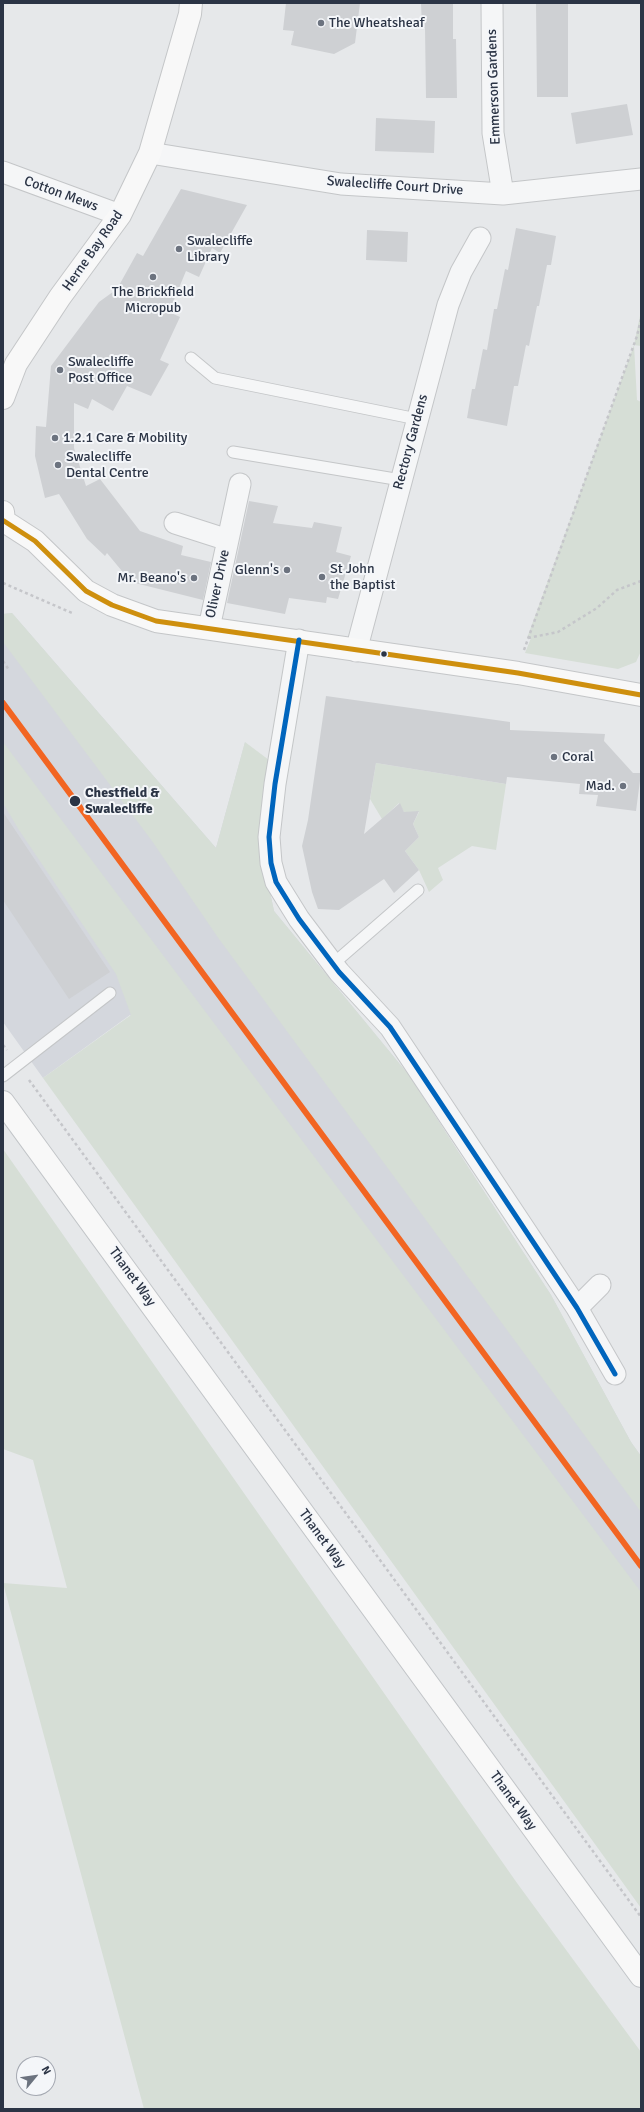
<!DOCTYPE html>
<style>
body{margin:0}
#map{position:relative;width:644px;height:2112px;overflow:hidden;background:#e6e8ea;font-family:Signika,sans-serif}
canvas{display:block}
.frame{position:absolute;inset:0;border:4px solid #2b3445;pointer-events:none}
.north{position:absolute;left:16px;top:2056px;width:40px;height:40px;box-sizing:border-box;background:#f4f6f9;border:1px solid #a4a8b1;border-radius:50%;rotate:61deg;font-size:11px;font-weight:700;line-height:16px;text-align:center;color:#2b3445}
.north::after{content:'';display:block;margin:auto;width:14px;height:18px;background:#6c737f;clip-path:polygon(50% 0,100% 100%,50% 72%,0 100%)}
</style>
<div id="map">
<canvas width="644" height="2112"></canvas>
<div class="frame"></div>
<div class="north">N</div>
</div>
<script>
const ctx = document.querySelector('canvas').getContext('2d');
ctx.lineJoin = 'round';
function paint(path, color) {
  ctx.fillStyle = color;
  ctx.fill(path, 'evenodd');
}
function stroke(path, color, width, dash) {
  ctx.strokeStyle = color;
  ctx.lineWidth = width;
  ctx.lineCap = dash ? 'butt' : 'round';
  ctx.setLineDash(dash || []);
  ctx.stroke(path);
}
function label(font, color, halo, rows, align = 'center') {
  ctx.font = font + ' Signika,sans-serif';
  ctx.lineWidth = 4;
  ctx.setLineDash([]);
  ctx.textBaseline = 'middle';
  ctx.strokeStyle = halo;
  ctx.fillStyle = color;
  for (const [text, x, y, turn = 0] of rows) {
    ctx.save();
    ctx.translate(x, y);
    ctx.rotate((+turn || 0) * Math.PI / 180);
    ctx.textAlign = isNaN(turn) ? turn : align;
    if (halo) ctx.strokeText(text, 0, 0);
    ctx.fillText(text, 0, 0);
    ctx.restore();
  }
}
paint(new Path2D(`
 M12,613l204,235 29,-106 17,112 12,57 134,163 143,221 80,147 10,14v157l-511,-598 -87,63 -40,-56v-408z`), '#d4d7dd');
paint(new Path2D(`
 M641,311v35l-7,-1 3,55 4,2v249l-5,11 -18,7 -93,-16 6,-15h-4l107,-293z
 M12,613l204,235 29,-106 24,18 -7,94 12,57 134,163 143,221 80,147 10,14v56l-422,-573 -67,-98 -149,-199v-28z
 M3,742l638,850v316l-598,-830 88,-63 -15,-41 -97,-144 -16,-27z
 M376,763l130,21 -10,66 -24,-4 -34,22 5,12 -14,12 -10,-22 -14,-19 14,-14 -6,-13 6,-12h-15l-5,-9 -17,16 -12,-20z
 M3,1149l514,734 124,169v57h-497l-141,-526 64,5 -34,-128 -30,-11z`), '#d6ded6');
paint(new Path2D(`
 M286,3h74l-5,40 -21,11 -43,-9 3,-14 -11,-1z
 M421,3h32v36h3l1,59h-31l-1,-70h-3z
 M536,3h32v94h-31z
 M627,104l6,31 -57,9 -5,-31z
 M376,118l59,3 -1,32 -59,-2z
 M181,189l66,16 -27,48 -8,-5 -13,29 -13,-6 -17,41 11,5 -20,43 9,4 -18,32 -24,-10 -14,25 -21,-12 -4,10 -14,-6v45l12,38 14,-7 40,52 43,15 -2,9 30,7 -8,38 -72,-18 -24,-29 -2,3 -18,-17 -28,-45 -14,4 -10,-42 1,-30 10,1 5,-61 48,-64 18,-13 20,-36 6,3z
 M516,228l40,8 -5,29h-4l-8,41h-2l-8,40 -3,-1 -8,41h-4l-7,40 -40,-8 5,-29h3l8,-40 4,1 7,-41h3l8,-40 3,1z
 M367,230l41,2 -1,30 -41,-2z
 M249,501l29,5 -5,17 39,5 2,-6 28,5 -6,25 15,4 -13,43 -11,-2 -1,6 -37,-5 -4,16 -58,-11z
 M326,696l184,26v8l95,4 -1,7 29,32h8l-5,38 -40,-5 2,-11 -19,-1 1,-10 -73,-7 -1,7 -130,-21 -12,71 36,-31 4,9 15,-1 -6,13 6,13 -14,14 14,19 -25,23 -10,-14 -45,31 -21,-1 -6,-17 -10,-46 6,-26z
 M3,812l107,160 -41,27 -66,-99z`), '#ced0d3');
const service = new Path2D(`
 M191,358l24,20 202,41
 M233,452l168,28
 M333,964l85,-74
 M3,1076l107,-83`);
const minor = new Path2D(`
 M492,3l1,130 10,61
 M150,153l191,31 162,10 138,-15
 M3,172l117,43
 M175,523l53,17
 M209,628l31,-144
 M299,640l-24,144 -6,53 2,26 5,19 23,37 40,53 51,55 187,281 38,66
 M356,651l92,-346 13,-33 19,-34
 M577,1308l23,-23`);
const secondary = new Path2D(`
 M3,398l13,-34 44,-67 60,-82 30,-62 40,-139 1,-11
 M3,512l1,9 31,20 51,50 26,14 44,16 362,52 123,22`);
const primary = new Path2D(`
 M3,1102l638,874`);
stroke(service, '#c4c6c8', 13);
stroke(minor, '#c4c6c8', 23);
stroke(secondary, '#c4c6c8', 24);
stroke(primary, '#c2c5c8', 24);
stroke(new Path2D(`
 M3,583l69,30
 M528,638l30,-6 39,-24 20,-18 24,-9
 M524,650l113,-314 4,-17
 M3,661l6,9
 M3,1045l4,5
 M29,1080l612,837`), '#c5c6ca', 2.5, [3, 3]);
stroke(service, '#f5f6f7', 11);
stroke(minor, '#f5f6f7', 21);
stroke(secondary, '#f8f8f8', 22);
stroke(primary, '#f8f8f8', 22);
stroke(new Path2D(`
 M4,521l31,20 51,50 26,14 44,16 362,52 123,22`), '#ce8f0e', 5);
stroke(new Path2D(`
 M299,640l-24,144 -6,53 2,26 5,19 23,37 40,53 51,55 187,281 38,66`), '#0065bd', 5);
stroke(new Path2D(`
 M3,703l638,863`), '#f26522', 6);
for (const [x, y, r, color] of [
 [321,23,4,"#6c737f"],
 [179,249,4,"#6c737f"],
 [153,277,4,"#6c737f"],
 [60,370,4,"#6c737f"],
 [55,438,4,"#6c737f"],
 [58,465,4,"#6c737f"],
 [287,570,4,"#6c737f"],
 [322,577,4,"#6c737f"],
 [194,578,4,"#6c737f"],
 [384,654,3.5,"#2b3445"],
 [554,757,4,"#6c737f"],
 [623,786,4,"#6c737f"],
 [75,801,6,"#2b3445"]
]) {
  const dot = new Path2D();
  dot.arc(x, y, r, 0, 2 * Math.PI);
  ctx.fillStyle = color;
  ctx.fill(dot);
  stroke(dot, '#f4f6f9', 1.5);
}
label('14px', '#2b3445', '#f4f6f9', [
 ["The Wheatsheaf",329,23],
 ["Swalecliffe",187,241],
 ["Library",187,257],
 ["The Brickfield",153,292,"center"],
 ["Micropub",153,308,"center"],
 ["Swalecliffe",68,362],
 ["Post Office",68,378],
 ["1.2.1 Care & Mobility",63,438],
 ["Swalecliffe",66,457],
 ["Dental Centre",66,473],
 ["St John",330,569],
 ["the Baptist",330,585],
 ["Glenn's",279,570,"right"],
 ["Mr. Beano's",186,578,"right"],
 ["Coral",562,757],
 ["Mad.",615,786,"right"]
], 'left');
label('14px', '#2b3445', '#f4f6f9', [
 ["Emmerson Gardens",494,87,-92],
 ["Swalecliffe Court Drive",395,186,4],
 ["Cotton Mews",61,194,20],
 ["Herne Bay Road",93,251,-55],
 ["Rectory Gardens",411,442,-75],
 ["Oliver Drive",218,584,-78],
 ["Thanet Way",132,1277,54],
 ["Thanet Way",322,1539,54],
 ["Thanet Way",513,1801,54]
]);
label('bold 14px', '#2b3445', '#f4f6f9', [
 ["Chestfield &",85,793],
 ["Swalecliffe",85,809]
], 'left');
</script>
